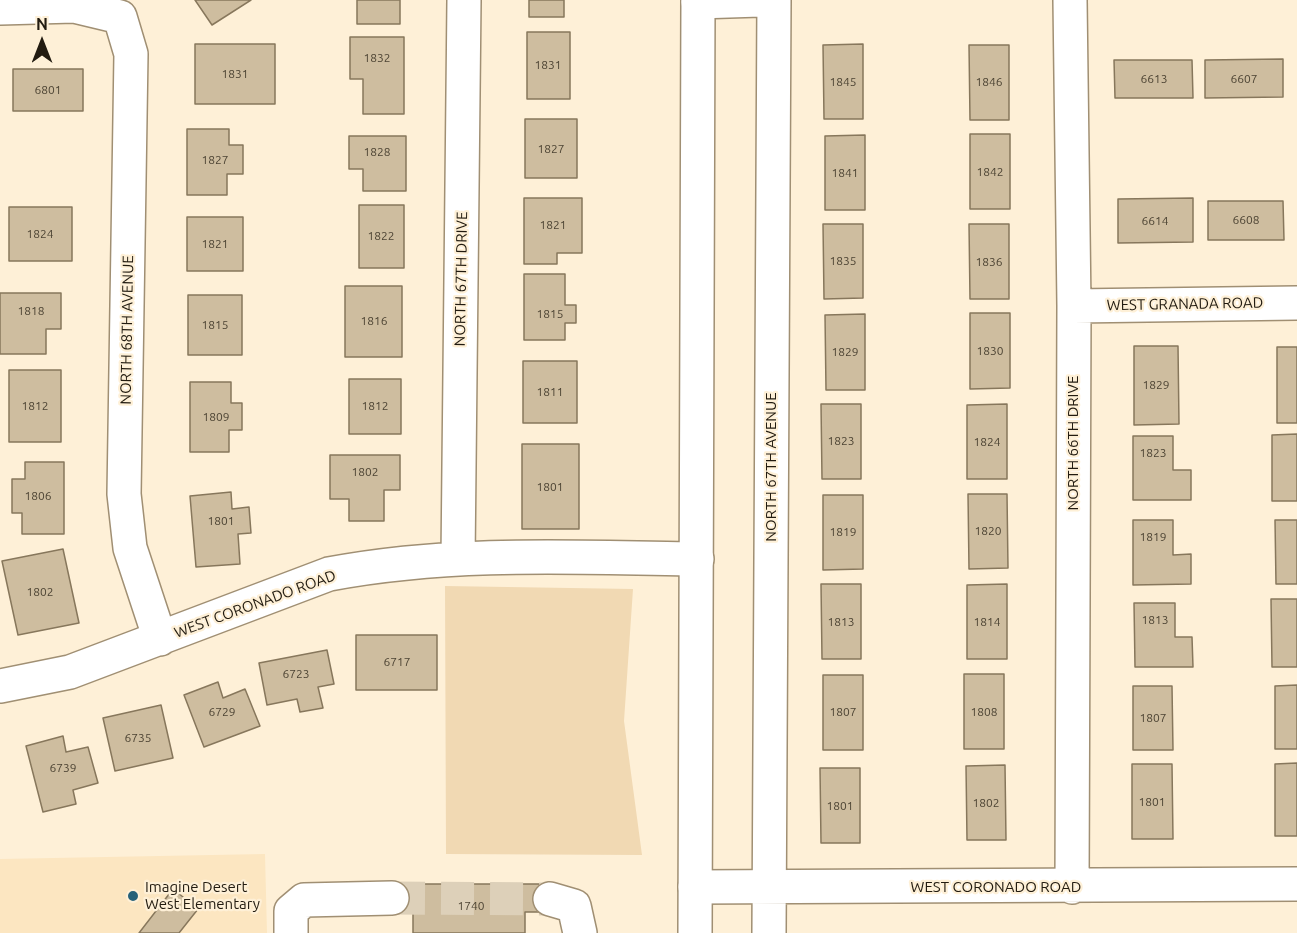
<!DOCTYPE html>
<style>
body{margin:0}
#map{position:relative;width:1297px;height:933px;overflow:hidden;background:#fef0d7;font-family:Ubuntu,sans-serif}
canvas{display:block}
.north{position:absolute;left:12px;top:12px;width:60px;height:60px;-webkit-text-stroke:4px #fef0d7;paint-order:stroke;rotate:0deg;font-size:16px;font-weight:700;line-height:24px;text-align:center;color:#221b10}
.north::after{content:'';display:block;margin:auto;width:21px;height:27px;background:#221b10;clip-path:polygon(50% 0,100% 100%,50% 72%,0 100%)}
</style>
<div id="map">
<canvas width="1297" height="933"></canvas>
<div class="north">N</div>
</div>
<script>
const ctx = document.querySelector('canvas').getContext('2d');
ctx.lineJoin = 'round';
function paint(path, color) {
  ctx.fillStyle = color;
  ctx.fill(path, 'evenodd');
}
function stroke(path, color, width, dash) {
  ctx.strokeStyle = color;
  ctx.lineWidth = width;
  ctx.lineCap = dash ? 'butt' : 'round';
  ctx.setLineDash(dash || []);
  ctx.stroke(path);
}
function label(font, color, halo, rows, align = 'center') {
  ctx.font = font + ' Ubuntu,sans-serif';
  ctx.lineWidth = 4.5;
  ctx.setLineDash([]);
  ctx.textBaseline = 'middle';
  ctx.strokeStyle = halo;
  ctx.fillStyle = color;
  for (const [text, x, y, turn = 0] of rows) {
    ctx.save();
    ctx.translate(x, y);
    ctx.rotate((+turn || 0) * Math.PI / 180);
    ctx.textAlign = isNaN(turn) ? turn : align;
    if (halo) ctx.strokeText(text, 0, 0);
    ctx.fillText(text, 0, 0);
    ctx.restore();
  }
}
paint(new Path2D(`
 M265,854l2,79h-267v-74z`), '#fce6c1');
paint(new Path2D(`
 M445,586l188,3 -9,132 18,134 -196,-1z`), '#f1d9b3');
const building = new Path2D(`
 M195,0h56l-39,25z
 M357,0h43v24h-43z
 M529,0h35v17h-35z
 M527,32h43v67h-43z
 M350,37h54v77h-41v-35h-13z
 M195,44h80v60h-80z
 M863,44v75h-39l-1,-74z
 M969,45h40v75h-39z
 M1283,59v38l-78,1v-38z
 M1114,60h78l1,38h-78z
 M13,69h70v42h-70z
 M525,119h52v59h-52z
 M187,129h42v16h14v29h-16v21h-40z
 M970,134h40v75h-40z
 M865,135v75h-40v-74z
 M349,136h57v55h-43v-22h-14z
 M524,198h58v55h-25v11h-33z
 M1193,198v44l-75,1v-44z
 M1208,201h75l1,39h-76z
 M359,205h45v63h-45z
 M9,207h63v54h-63z
 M187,217h56v54h-56z
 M823,224h40v74l-39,1z
 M969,224h40v75h-39z
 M524,274h41v31h11v18h-11v17h-41z
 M345,286h57v71h-57z
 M0,293h61v36h-15v25h-46z
 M188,295h54v60h-54z
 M970,313h40v75l-40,1z
 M865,314v76h-39l-1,-75z
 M1134,346h44l1,78 -45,1z
 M1277,347h20v76h-20z
 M523,361h54v62h-54z
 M9,370h52v72h-52z
 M349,379h52v55h-52z
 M190,382h41v21h11v27h-13v22h-39z
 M821,404h40v75h-39z
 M1007,404v75h-40v-74z
 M1297,434v67h-25v-66z
 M1133,436h40v34h18v30h-58z
 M522,444h57v85h-57z
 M330,455h70v35h-16v31h-35v-22h-19z
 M25,462h39v72h-42v-21h-10v-34h13z
 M231,492l1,17 17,-2 2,26 -13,1 2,30 -44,3 -6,-71z
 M968,494h39l1,74 -39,1z
 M823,495h40v74l-40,1z
 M1133,520h40v35l18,-1v30l-58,1z
 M1275,520h22v64h-21z
 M63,549l16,74 -61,12 -16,-74z
 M821,584h40v75h-39z
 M1007,584v75h-40v-74z
 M1271,599h26v68h-25z
 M1134,603h41v34h17l1,30h-58z
 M356,635h81v55h-81z
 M327,650l7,34 -16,3 5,21 -23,4 -3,-13 -30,6 -8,-42z
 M964,674h40v75h-40z
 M823,675h40v75h-40z
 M218,682l5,16 22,-9 15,37 -56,21 -20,-52z
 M1297,685v64h-22v-63z
 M1133,686h39l1,64h-40z
 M161,705l12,53 -58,13 -12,-53z
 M63,736l3,16 22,-5 10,36 -25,7 3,14 -33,8 -17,-66z
 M1297,763v73h-22v-72z
 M1132,764h40l1,75h-41z
 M1005,765l1,75h-39l-1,-74z
 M820,768h40v75h-39z
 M392,884h158v28h-25v21h-112v-21h-21z
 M173,889l25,20 -19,24h-40z`);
paint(building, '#cebd9f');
stroke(building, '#87775c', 1.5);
stroke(new Path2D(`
 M392,898l158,1`), '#ddd0b9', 33, [33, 16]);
const minor = new Path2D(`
 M1070,0l4,306 -2,581
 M698,2l62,-2
 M0,8l74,-2 46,11 11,37 -7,440 6,54 30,91
 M1074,306l223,-3
 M458,559l6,-559
 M0,686l70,-14 259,-98c121,-23 245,-17 368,-15
 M695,887l602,-3
 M550,899l24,7 6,27
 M291,933v-22l13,-11 88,-2
 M769,933l5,-933`);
const major = new Path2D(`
 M695,933l3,-933`);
stroke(minor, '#a08f73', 36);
stroke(major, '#a08f73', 36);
stroke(minor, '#fff', 33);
stroke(major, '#fff', 33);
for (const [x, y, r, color] of [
 [133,896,6,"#266179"]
]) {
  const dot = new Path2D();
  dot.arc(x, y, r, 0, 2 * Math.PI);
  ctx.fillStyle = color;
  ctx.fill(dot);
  stroke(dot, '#fef0d7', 2);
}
label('12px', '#4d4434', null, [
 ["1832",377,58],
 ["1831",548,65],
 ["1831",235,74],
 ["6613",1154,79],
 ["6607",1244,79],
 ["1845",843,82],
 ["1846",989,82],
 ["6801",48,90],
 ["1827",551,149],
 ["1828",377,152],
 ["1827",215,160],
 ["1842",990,172],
 ["1841",845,173],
 ["6608",1246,220],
 ["6614",1155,221],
 ["1821",553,225],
 ["1824",40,234],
 ["1822",381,236],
 ["1821",215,244],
 ["1835",843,261],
 ["1836",989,262],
 ["1818",31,311],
 ["1815",550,314],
 ["1816",374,321],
 ["1815",215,325],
 ["1830",990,351],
 ["1829",845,352],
 ["1829",1156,385],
 ["1811",550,392],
 ["1812",35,406],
 ["1812",375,406],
 ["1809",216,417],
 ["1823",841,441],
 ["1824",987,442],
 ["1823",1153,453],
 ["1802",365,472],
 ["1801",550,487],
 ["1806",38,496],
 ["1801",221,521],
 ["1820",988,531],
 ["1819",843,532],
 ["1819",1153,537],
 ["1802",40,592],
 ["1813",1155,620],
 ["1813",841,622],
 ["1814",987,622],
 ["6717",397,662],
 ["6723",296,674],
 ["6729",222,712],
 ["1807",843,712],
 ["1808",984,712],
 ["1807",1153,718],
 ["6735",138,738],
 ["6739",63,768],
 ["1801",1152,802],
 ["1802",986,803],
 ["1801",840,806],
 ["1740",471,906]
]);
label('15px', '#221b10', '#fef0d7', [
 ["NORTH 67TH DRIVE",461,279,-89],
 ["WEST GRANADA ROAD",1185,304,-1],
 ["NORTH 68TH AVENUE",127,330,-89],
 ["NORTH 66TH DRIVE",1073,443,-90],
 ["NORTH 67TH AVENUE",771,467,-90],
 ["WEST CORONADO ROAD",255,604,-20],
 ["WEST CORONADO ROAD",996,887]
]);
label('15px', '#221b10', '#fef0d7', [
 ["Imagine Desert",145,887],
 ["West Elementary",145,904]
], 'left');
</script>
